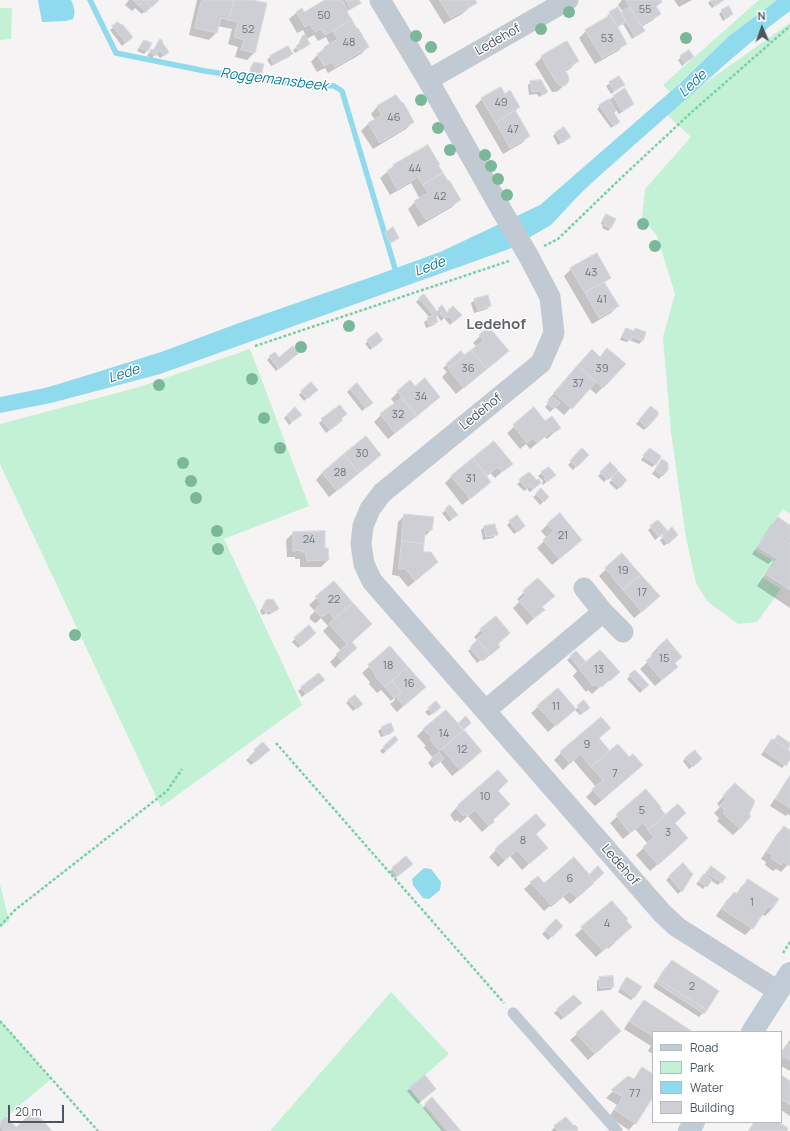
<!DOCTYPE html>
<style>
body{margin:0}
#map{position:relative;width:790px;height:1131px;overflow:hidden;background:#f5f3f3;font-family:Manrope,sans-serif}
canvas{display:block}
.legend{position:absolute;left:652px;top:1031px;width:130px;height:92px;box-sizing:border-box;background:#fff;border:1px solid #b7bbc0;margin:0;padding:5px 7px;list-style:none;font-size:12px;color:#4a5661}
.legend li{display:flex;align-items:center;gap:8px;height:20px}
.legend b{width:20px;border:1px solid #b7bbc0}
.north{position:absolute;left:742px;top:8px;width:40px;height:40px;-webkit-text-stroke:3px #fff;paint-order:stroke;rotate:358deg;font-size:11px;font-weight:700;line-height:16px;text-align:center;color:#4a5661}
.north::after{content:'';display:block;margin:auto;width:14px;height:18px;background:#4a5661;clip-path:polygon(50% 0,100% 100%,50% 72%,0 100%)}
.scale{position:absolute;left:8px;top:1105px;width:56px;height:18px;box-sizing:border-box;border:2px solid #4a5661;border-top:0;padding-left:5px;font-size:12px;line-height:14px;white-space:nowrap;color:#4a5661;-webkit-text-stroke:3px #fff;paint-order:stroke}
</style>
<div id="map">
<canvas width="790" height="1131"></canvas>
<ul class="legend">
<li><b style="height:5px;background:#c1cbd6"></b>Road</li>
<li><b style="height:11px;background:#c3f1d5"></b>Park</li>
<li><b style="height:11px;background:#90daee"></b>Water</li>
<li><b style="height:11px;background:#cdcfd5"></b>Building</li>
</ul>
<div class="north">N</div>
<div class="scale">20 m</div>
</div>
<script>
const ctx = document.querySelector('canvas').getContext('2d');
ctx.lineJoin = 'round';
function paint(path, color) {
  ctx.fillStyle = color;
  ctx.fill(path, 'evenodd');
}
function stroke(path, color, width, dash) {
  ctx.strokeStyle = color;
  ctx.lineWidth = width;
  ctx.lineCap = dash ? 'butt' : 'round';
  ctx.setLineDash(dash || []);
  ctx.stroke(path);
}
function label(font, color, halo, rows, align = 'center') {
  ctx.font = font + ' Manrope,sans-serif';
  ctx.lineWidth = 3;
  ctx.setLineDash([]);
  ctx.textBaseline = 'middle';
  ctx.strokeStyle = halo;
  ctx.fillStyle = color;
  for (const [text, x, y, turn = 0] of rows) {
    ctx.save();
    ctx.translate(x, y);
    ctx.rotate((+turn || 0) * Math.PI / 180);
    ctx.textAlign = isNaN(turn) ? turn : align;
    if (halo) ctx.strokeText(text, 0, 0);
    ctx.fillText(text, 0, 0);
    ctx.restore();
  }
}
paint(new Path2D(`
 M759,0h18l-48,36 -59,56 -7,-7z
 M0,8h12l-1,31 -11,1z
 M790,23v491l-7,-5 -29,41 21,11 -13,16 19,12 -24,33 -19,2 -30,-22 -12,-19 -10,-45 -15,-106 -8,-95 12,-43 -18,-58 -15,-19 3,-28 46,-52 -27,-25z
 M250,349l59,157 -85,33 78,166 -141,102 -161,-343v-40l136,-36z
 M0,884l9,37 -9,7z
 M391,992l58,62 -40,35 35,42h-174z
 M0,1020l51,59 -51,43z`), '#c3f1d5');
paint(new Path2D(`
 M38,0h33c3,6 5,13 2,19l-7,2 -24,1z
 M777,0h13v11l-21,16 -40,34 -132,117 -17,16 -29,31 -42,24 -349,125 -109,29 -51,10v-16l45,-9 43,-13 73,-23 78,-29 138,-48 63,-23 100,-47 138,-120 51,-49z
 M424,868l7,1 10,13 -1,8 -11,9 -6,-1 -10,-13 -1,-6z`), '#90daee');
paint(new Path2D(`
 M129,0h29l-13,13 -1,-1 -2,2 -7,-6 -3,3 -7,-6z
 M197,0h51l18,4 -12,49 -7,7 -12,-3 3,-10 -10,-3 4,-15 -14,-3 -2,7 -7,7 -20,-5z
 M327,0h30l2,3 -3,3 -10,6 22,35 -7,7 -33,19 -3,-5 -8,4 -6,-10 13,-14 6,-3 -4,-8 -8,4 -4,-6 -8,4 3,5 -3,3 -11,6 -2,-3 5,-4 2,-6 3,-3 3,-1 -3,-6 -6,3 -8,-14 7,-6 5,-4 3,4z
 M429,0h45l1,3 -13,11 -18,10z
 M622,0h38l1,2 -5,5 4,6 -7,7 -12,7 3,4 -12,8 -9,-15 -6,3 8,17 -7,7 -23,13 -16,-26 7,-7 22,-13 -1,-2 3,-3 10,1 3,-2 -5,-7z
 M674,0h18l-13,7z
 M711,0h11l-10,8 -4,-5z
 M722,11l10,3 -9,7 -4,-7z
 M118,23l11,17 -7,6 -12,-16z
 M160,40l5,15 -5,3 -4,-5 -4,5 -5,-2 4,-6 2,1z
 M144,41l7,3 -4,7 -3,3 -7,-3 4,-7z
 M567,43l10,18 -6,7 -6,4v12l-7,7 -3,1h-3l-17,-28 7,-7z
 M292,53l-3,4 -18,9 -4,-6 3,-3z
 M681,57h12l-11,9 -4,-6z
 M254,63l6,11 -3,3 -8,-2 2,-9z
 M619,77l5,8 -4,3 -9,6 -5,-8z
 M531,82l16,10 -8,5 -2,-3 -8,1 -1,-10z
 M396,96l17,26 -7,7 -33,20 -12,-18 7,-7 7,-4 -4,-6 6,-7z
 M613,97l20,7 -3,3 -11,7 -3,-4 -3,3 6,9 -8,6 -14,-19 3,-3 9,-5z
 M482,99l37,8 -4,4 14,25 -7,7 -19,11 -28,-48z
 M556,133l10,7 -8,5 -5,-9z
 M437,166l22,34 -7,7 -34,20 -10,-18 7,-7 5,-3 -9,-16 -21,12 -10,-17 7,-6z
 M606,215l5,12 -3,4 -6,-3 1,-3 -2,-1 2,-6z
 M386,234l12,4 -3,3 -8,4 -4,-8z
 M571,269l39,8 -6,6 14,23 -7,7 -19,11 -28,-48z
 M419,299l18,13 4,-5 5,6 7,-6 7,8 -10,10 -6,-7 -3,3 -3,-4v-1l-1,-1 -4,-1 4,8 -3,3 -8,3 -2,-6 6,-4 -14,-16z
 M475,300l15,6 -3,3 -13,4 -3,-10z
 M626,329l7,2 2,-1 10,3 -3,8 -3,3 -10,-4 -2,2 -7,-2 3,-7z
 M480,336l28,15 -7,6 -45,37 -14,-17 5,-5 -4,-4 18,-15 4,4 12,-10 -4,-4z
 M368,341l10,2 -8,7 -5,-6z
 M294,356l-18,15 -9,-11 3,-3 9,2z
 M585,358l18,29 -7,7 -7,-6 -25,27 -9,-8 -5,5 -5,-5 4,-5 -1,-2z
 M415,388l17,15 -44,36 -14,-17 7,-7 14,-11 -4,-5 7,-7z
 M350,389l18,17 -6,5 -15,-19z
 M302,392l11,1 -9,8 -5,-6z
 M340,406v13l-2,5 -12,9 -7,-10z
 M651,407l-4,20 -3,3 -8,-6z
 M534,409l11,14 15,4 -13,12 -2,-2 -15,12 -4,-5 -6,5 -13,-16z
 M287,415l10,3 -8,7 -5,-7z
 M494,442l17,22 -16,14 -5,-5 -4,4 4,5 -7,7 -21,16 -17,-22 7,-7z
 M582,450l5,5 -14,15 -5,-5z
 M647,452l8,12 -3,3 -11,-7z
 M662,460l5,10 -8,9 -7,-5z
 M373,461l-44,36 -13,-17 6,-7z
 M610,464l6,6 -12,12 -6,-6z
 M548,468l3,10 -8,7 -1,-2 1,-2 -5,-5z
 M529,473l8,13 -7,6 -3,-3 -3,2 -7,-7z
 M618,473l8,7 -9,10 -8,-7z
 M541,490l7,7 -8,8 -7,-8z
 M450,507l3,11 -4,4 -7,-9z
 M405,515l26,15 -7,7 -2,16 15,9 -7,7 -22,18 -9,-11 -7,-1 6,-53z
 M778,518l12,8v9l-2,2h2v71l-33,-22 17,-25 -1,-1 -5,4 -16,-10 19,-29z
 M658,521l16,17 -10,8 -4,-6 4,-3 -2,-3 -7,6 -7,-10z
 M510,522l11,7 -7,5 -7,-9z
 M548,524l26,23 -22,18 -15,-17 10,-10 -6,-7z
 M495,525l2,9 -4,4 -10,2 -2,-10 3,-3z
 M293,533l31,16 4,11 -7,7h-21v-8h-5v-2h-8l-1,-17z
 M622,554l30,49 -18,15 -35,-42z
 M538,579l15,17 -12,12 2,2 -16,15 -14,-17 6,-6 -2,-3z
 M334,582l36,42 -19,18 5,6 -21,20 -5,-6 11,-11 -18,-20 5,-5 -7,-8 -5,5 -3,-1 -3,-3v-3l5,-5 -6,-6z
 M266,602l11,7 -3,3 -6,3 -1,-2 -5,2 -2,-4 3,-4v-2z
 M481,630l16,15 -5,8 -9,8 -1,-2 -5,4 -9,-12 4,-3 -1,-2 6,-6 -3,-3z
 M312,636l-14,12 -6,-6 3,-3z
 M390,648l34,39 -27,25 -7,-8 5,-4 -1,-2 -3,3 -10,-11 -4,3 -8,-9 1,-2 -8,-9z
 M657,648l20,19 -22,19 -15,-17 13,-12 -2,-2z
 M576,652l6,15 29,12 -9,8 -1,-1 -9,8 -4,-4 -2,2 -13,-16 4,-5 -10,-11z
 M319,674l1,9 -18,14 -4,-6z
 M630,676l18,9 -8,8 -13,-14z
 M558,689l17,21 9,-8 5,6 -9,7 -6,-6 -26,23 -17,-19z
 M349,700l9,7 -5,4 -7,-8z
 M436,703v7l-7,6 -4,-4z
 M382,728l11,3 -3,3 -9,3 -3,-6z
 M610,728l-12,11 12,13 25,20 -40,34 -9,-9 10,-10 -23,-27 -10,10 -9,-10 7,-7z
 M424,729l38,1 12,28 -22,18 -12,-15 -8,7 -4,-5 5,-5 -9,-11 2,-1 -9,-10z
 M778,736l12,8 -4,6 4,2v6l-8,10 -21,-13 8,-12 3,-3 2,1z
 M395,737l2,3 -14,14 -3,-3z
 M255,751l11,2 -15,12 -5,-5 7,-5 -1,-1z
 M686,758l12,4 -9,7 -6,-8z
 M790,775v41l-2,-2 -2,2 -16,-10z
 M497,791l-5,29 1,2 -11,10 -14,-16 -8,7 -3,-3 -2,2 -5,-7 8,-9z
 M646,791l20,25 8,7 6,22 -30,26 -14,-16 12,-11 -13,-15 -12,10 -13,-16z
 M728,791l20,24 -8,13 -7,7 -16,-14 2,-3 -5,-5 6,-6 -3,-3z
 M784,827l6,4v31l-9,10 -5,-3 -3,2 -8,-6 1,-3 -5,-3 16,-25z
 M535,835l5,19 -18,16 -12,-14 -12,11 -9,-10 7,-7z
 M406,857l3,10 -14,11 -6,-6z
 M683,864l-2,27 -3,3 -12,-14z
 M598,868l2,8 -8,7h1l-7,7 -16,14 -7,-7 -12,10 -1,-1 -6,5 -20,-22 7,-6 13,2 40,-5z
 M708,871l13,11 -3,3 -8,-5 -7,9 -7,-5z
 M748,880l30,19 -6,10 -7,7 -3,-2 -10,14 -7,7 -29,-19 11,-16 7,-7 2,2 5,-8z
 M612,902l19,25 -23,22 -1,-2 -11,10 -21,-22z
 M556,921l6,5 -14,14 -6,-6z
 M672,961l31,52 -4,4 -46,-30 12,-19z
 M600,978l13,9 -3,3 -13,1v-10z
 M624,982l10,15 -3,3 -13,-8z
 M573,996l4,10 -16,14 -7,-7z
 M644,1002l47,30h-38v22l-5,-3 3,-5 -27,-17 13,-20z
 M577,1034l35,4 -24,22 -18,-20z
 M790,1040v31l-9,-5v-14z
 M642,1069l11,6v20l-18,28 -6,7 -20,-13 8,-12 -11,-7 22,-21 5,3z
 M425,1076l7,16 -14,12 -11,-13z
 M781,1076l9,6v34l-9,-6z
 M426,1104l34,27h-18l-19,-23z
 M754,1122h22l9,9h-37z
 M0,1123l16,5 35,3h-51z
 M555,1127l22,4h-26z`), '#0003');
stroke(new Path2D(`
 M90,0l26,53 89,18 82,12 47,3 8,5 55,184`), '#90daee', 5.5);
const building = new Path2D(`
 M133,0h11l-5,5z
 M145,0h14l-7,7z
 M145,0l6,6 -5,6 -7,-7z
 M202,0h32l-5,20 -8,-2 -4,15 -22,-5z
 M234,0h19l14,3 -12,50 -14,-3 3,-10 -10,-3 4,-15 -9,-2z
 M325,0h17l6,11 -1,1 5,8 -27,15 -4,-6 -6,3 -5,-8 -5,3 -9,-15 6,-4 2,4z
 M346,0h13l2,3 -10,6z
 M440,0h26l4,7 -19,11z
 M466,0h9l2,3 -7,4z
 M626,0h35l1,2 -6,4 5,8 -20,11z
 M711,0h13l-9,6z
 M729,6l4,8 -7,5 -5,-9z
 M618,7l8,15 -9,5 -8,-15z
 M630,7l15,24 -10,6 -14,-25z
 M611,15l16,29 -25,14 -17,-28z
 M352,20l5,9 1,-1 11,19 -34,20 -3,-5 -8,4 -7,-12 8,-5 -1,-2 14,-8 -5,-8z
 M118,22l3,3 1,-1 11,13 -7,6 -14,-17z
 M305,35l5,9 -12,7 -2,-5 4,-3 2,-7z
 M160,39l3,2 -1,1 7,10 -5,4 -5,-7 -3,7 -6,-4 1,-3 2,1z
 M144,40l8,3 -4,8 -8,-3z
 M567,41l12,20 -14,9 3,5 1,5 -3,5 -4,1 -3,-1 -3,-3 -15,-26z
 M288,46l5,8 -19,10 -4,-8z
 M689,50l5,7 -9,6 -5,-7z
 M254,62l10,2 -3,11 -10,-3z
 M619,76l6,9 -11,6 -5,-9z
 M541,80l7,12 -5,3 -2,-4 -9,1 -2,-11z
 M501,87l4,7 5,-4 10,17 -24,16 -15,-25z
 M625,88l9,16 -12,7 -9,-15z
 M396,95l6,8 1,-1 11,20 -34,21 -12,-20 14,-8 -5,-9z
 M609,99l7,12 -2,2 6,9 -6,4 -15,-21z
 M515,110l15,26 -20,12 -14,-25z
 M564,127l7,10 -9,6 -7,-10z
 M428,145l12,20h-2l5,8 -20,12 -5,-8 -21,12 -10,-18 7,-5 -1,-1z
 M443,173l5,8 1,-1 12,20 -35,20 -12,-19 14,-8 -5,-8z
 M606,214l10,5 -5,9 -7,-3 1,-3 -2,-1z
 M393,227l6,11 -9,5 -5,-10z
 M597,253l14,25 -26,15 -15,-25z
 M604,282l15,24 -20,12 -14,-25z
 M424,294l15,20 -3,3 2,5 -9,3 -2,-7 6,-3 -14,-17z
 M488,295l3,11 -13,4 -4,-11z
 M442,305l5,8 2,-1 -1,-2 5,-4 9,9 -8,7 -6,-6 -3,2 -5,-4 1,-1 -3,-4z
 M489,327l20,24 -22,18 -16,-19 13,-10 -5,-5z
 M626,328l8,3 1,-3 11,4 -3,9 -11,-4 -1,3 -9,-3z
 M377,332l6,8 -10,8 -6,-8z
 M293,346l6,7 -20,16 -10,-13 6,-4 4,5z
 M607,348l19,16 -23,24 -25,-23 14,-16 8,8z
 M471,350l16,19 -23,19 -16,-19z
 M461,351l4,5 -16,12 -3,-4z
 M578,365l18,17 -24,27 -18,-16z
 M425,378l15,19 -23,19 -20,-25 13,-11 5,6z
 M311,382l7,8 -11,9 -6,-8z
 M357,383l16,20 -7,5 -16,-19z
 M553,397l7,6 -6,6 -7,-6z
 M402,398l15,18 -22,17 -15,-19z
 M340,405l7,9 -6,5 2,1 -13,10 -9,-11z
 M651,406l7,6v3l-11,13 -8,-8z
 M295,407l7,8 -10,7 -5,-7z
 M534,407l11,14 7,-5 9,12 -7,5 -2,-2 -15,12 -4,-5 -6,5 -14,-18z
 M366,436l15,19 -22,18 -15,-19z
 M494,441l19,23 -11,8 -4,-5 -11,9 -14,-18z
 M582,448l7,7 -12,12 -7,-6z
 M650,448l11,8 -5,9 -13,-9z
 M344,454l15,19 -22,18 -15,-18z
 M473,458l18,24 -21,17 -19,-23z
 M662,459l6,4v7l-5,6 -8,-6z
 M610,462l8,8 -10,10 -8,-8z
 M549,467l7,8 -9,7 -3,-3 2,-1 -5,-6z
 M618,471l9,9 -7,8 -9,-9z
 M529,472l8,8 2,-1 2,4 -8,6 -3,-3 -3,3 -8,-9z
 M541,488l8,9 -5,5 -8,-8z
 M450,505l8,10 -6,4 -7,-10z
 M560,513l22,27 -23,19 -16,-19 11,-9 -7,-7z
 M404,514l30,3 -2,13h-7l-1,14 -22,-3z
 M517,515l8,11 -7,6 -9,-11z
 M778,517l12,8v11l-14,22 -18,-11z
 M658,520l9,10 -8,7 -9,-11z
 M495,524l3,11 -12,2 -2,-11z
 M672,527l6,8 -10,9 -6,-7z
 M325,531v17h3l1,12 -22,1 -1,-9h-4v-2l-9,1v-19z
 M790,540v50l-23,-15z
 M402,541l22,3 -1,8h8l7,10 -23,19 -9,-12h-7z
 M622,553l19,22 -18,15 -18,-22z
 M641,575l19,21 -18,16 -19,-22z
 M538,578l17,18 -13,11 3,3 -11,8 -15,-17 7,-6 -3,-4z
 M334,581l19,22 -19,16 -5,-7 -5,4h-4l-4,-4v-4l5,-4 -6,-7z
 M270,599l1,1 2,-1 6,10 -8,4 -1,-3 -4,3 -4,-6 4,-2 -1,-4z
 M353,603l19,21 -20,18 5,6 -15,13 -6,-7 11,-10 -18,-20z
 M496,616l14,17 -12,11 2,3 -9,8 -14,-16 7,-6 -4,-4z
 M309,625l7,8 -15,13 -7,-8z
 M667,639l15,18 -7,6 3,4 -16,13 -16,-19 13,-11 -2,-2z
 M478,640l11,14 -8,7 -11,-13z
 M390,646l18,21 -23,20 -10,-11 1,-1 -8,-10z
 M600,650l20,22 -10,9 -1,-1 -10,8 -4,-4 -2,2 -14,-18z
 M576,651l10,11 -7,6 -9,-12z
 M408,667l18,20 -22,19 -8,-9 5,-5 -9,-11z
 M635,670l14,15 -6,5 -14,-15z
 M319,673l6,7 -19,14 -5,-7z
 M392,681l9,11 -7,6 -9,-11z
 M558,688l18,21 -20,17 -19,-20z
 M355,695l8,9 -6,5 -9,-9z
 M584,700l6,8 -7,5 -6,-7z
 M436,701l5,6 -8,7 -5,-6z
 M446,710l18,20 -24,21 -10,-11 2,-2 -9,-9z
 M466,716l5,7 -8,7 -5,-6z
 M601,717l10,11 -12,10 11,13 -19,16 -11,-13 -10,10 -10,-12z
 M391,723l3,8 -10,4 -3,-8z
 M464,730l18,21 -22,19 -18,-21z
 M778,735l12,8v3l-2,3 -14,-8z
 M395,736l3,4 -12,11 -3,-4z
 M772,739l18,12v8l-4,7 -22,-15z
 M263,742l7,8 -16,13 -5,-6 6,-6 -1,-1z
 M618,744l11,13 4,-3 10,11 -41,35 -10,-11 11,-9 -12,-13z
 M695,750l7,9 -9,8 -8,-9z
 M439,752l5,7 -8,6 -5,-6z
 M498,770l10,11 -10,10 12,13 -17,16 1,2 -5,4 -14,-16 -8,7 -2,-3 -2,2 -7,-8 2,-2v-1z
 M790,777v31l-14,-9z
 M735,783l20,18 -6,14 2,1 -11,13 -17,-16 2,-3 -5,-4 6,-7 -3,-3z
 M646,789l15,18 -1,1 6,7 -18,15 -5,-7 -13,10 -14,-18z
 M678,804l8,9 -11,10 13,15 -30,27 -15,-18 11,-10 -6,-7z
 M536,814l10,11 -10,9 12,14 -19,16 -12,-14 -12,10 -10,-11z
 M784,826l6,4v34l-1,2 -6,-4 -2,3 -10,-7 2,-3 -6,-3z
 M406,856l7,8 -15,12 -6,-8z
 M574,857l15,17 -1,2 6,7 -17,15 -7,-7 -12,10 -1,-1 -6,5 -21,-23 8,-6 6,7z
 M683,863l10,11 -11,18 -13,-16z
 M598,866l6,7 -10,9 -6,-6z
 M711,866l15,11 -4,6 -16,-10z
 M704,874l8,6 -5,7 -8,-6z
 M748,879l31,20 -7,10 -4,-3 -15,23 -31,-20 12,-17 4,2z
 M612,901l16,18 -2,1 6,7 -17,15 -1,-1 -11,10 -22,-24z
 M556,919l7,7 -11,11 -7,-7z
 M672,960l35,23 12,8 -12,19 -48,-30z
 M613,976l1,11 -14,1 -1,-11z
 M627,977l15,10 -8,11 -14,-10z
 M659,980l48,30 -3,4 -47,-31z
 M574,995l8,8 -18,15 -7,-9z
 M644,1000l49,32h-40v4l-23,-14z
 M602,1010l19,21 -26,23 -19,-21z
 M788,1044l2,1v15l-9,-5z
 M642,1067l11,7v23l-17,27 -21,-14 8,-13 -12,-7 17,-14 6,3z
 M425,1075l11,14 -15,12 -11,-14z
 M781,1075l9,6v24l-9,-6z
 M432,1097l29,34h-13l-23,-27z
 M34,1111l18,20h-47l-5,-5v-4l6,-6 10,11z
 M566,1117l8,9 1,-1 3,3 -1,1 1,2h-20l-4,-5z
 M755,1122h23l10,6 -1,3h-37z`);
paint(building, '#cdcfd5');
stroke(building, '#d7d9de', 1);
stroke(new Path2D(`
 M544,246l14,-7 63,-61 73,-68 96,-84
 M255,346l254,-85
 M276,743l228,260
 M0,926l15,-16 152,-119 15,-22
 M783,953l7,-11
 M0,1021l98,110`), '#7ad0a6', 2.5, [3, 2]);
stroke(new Path2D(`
 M513,1013l104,118`), '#c1cad2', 11);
stroke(new Path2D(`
 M380,0l48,80 74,131 26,44 22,42 4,36 -13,30 -159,130 -12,16 -7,17 -2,18 3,20 8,17 290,332 15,14 101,64
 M428,80l140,-80
 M584,588l19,24 20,20
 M486,710l117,-98`), '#c1cad2', 21);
stroke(new Path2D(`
 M752,1032l38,-59
 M689,1131l5,-9`), '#c1cbd6', 22);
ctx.fillStyle = '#7bb799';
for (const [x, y] of [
 [569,12],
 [541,29],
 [416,36],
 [686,38],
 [431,47],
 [421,100],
 [438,128],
 [450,150],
 [485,155],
 [491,166],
 [498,179],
 [507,195],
 [643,224],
 [655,246],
 [349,326],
 [301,347],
 [252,379],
 [159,385],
 [264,418],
 [280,448],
 [183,463],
 [191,481],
 [196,498],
 [217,531],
 [218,549],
 [75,635]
]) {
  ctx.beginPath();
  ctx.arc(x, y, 6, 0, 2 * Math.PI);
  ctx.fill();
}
label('11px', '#6b747e', null, [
 ["55",645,10],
 ["50",324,16],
 ["52",248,30],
 ["53",607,39],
 ["48",349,43],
 ["49",501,103],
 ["46",394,118],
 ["47",513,130],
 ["44",415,169],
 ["42",440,197],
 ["43",591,273],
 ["41",602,300],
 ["36",468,369],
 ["39",602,369],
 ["37",578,384],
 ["34",421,397],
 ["32",398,415],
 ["30",362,454],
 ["28",340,473],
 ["31",471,479],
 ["21",563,536],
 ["24",309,540],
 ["19",623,571],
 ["17",642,593],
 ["22",334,600],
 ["15",664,659],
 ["18",388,666],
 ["13",599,670],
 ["16",409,684],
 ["11",556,707],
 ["14",444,734],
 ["9",587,745],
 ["12",462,750],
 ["7",615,774],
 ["10",485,797],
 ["5",642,811],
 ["3",668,833],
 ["8",523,841],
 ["6",570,879],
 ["1",752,903],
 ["4",607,924],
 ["2",692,987],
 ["77",635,1094]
]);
label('13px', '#4a5661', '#fff', [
 ["Ledehof",498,40,-30],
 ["Ledehof",481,412,-39],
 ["Ledehof",620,865,49]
]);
label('italic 14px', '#0c7c9b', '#fff', [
 ["Roggemansbeek",274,80,7],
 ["Lede",693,84,-43],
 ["Lede",430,267,-21],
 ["Lede",124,374,-18]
]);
label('bold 15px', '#5f6368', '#fff', [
 ["Ledehof",496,325]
]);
</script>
